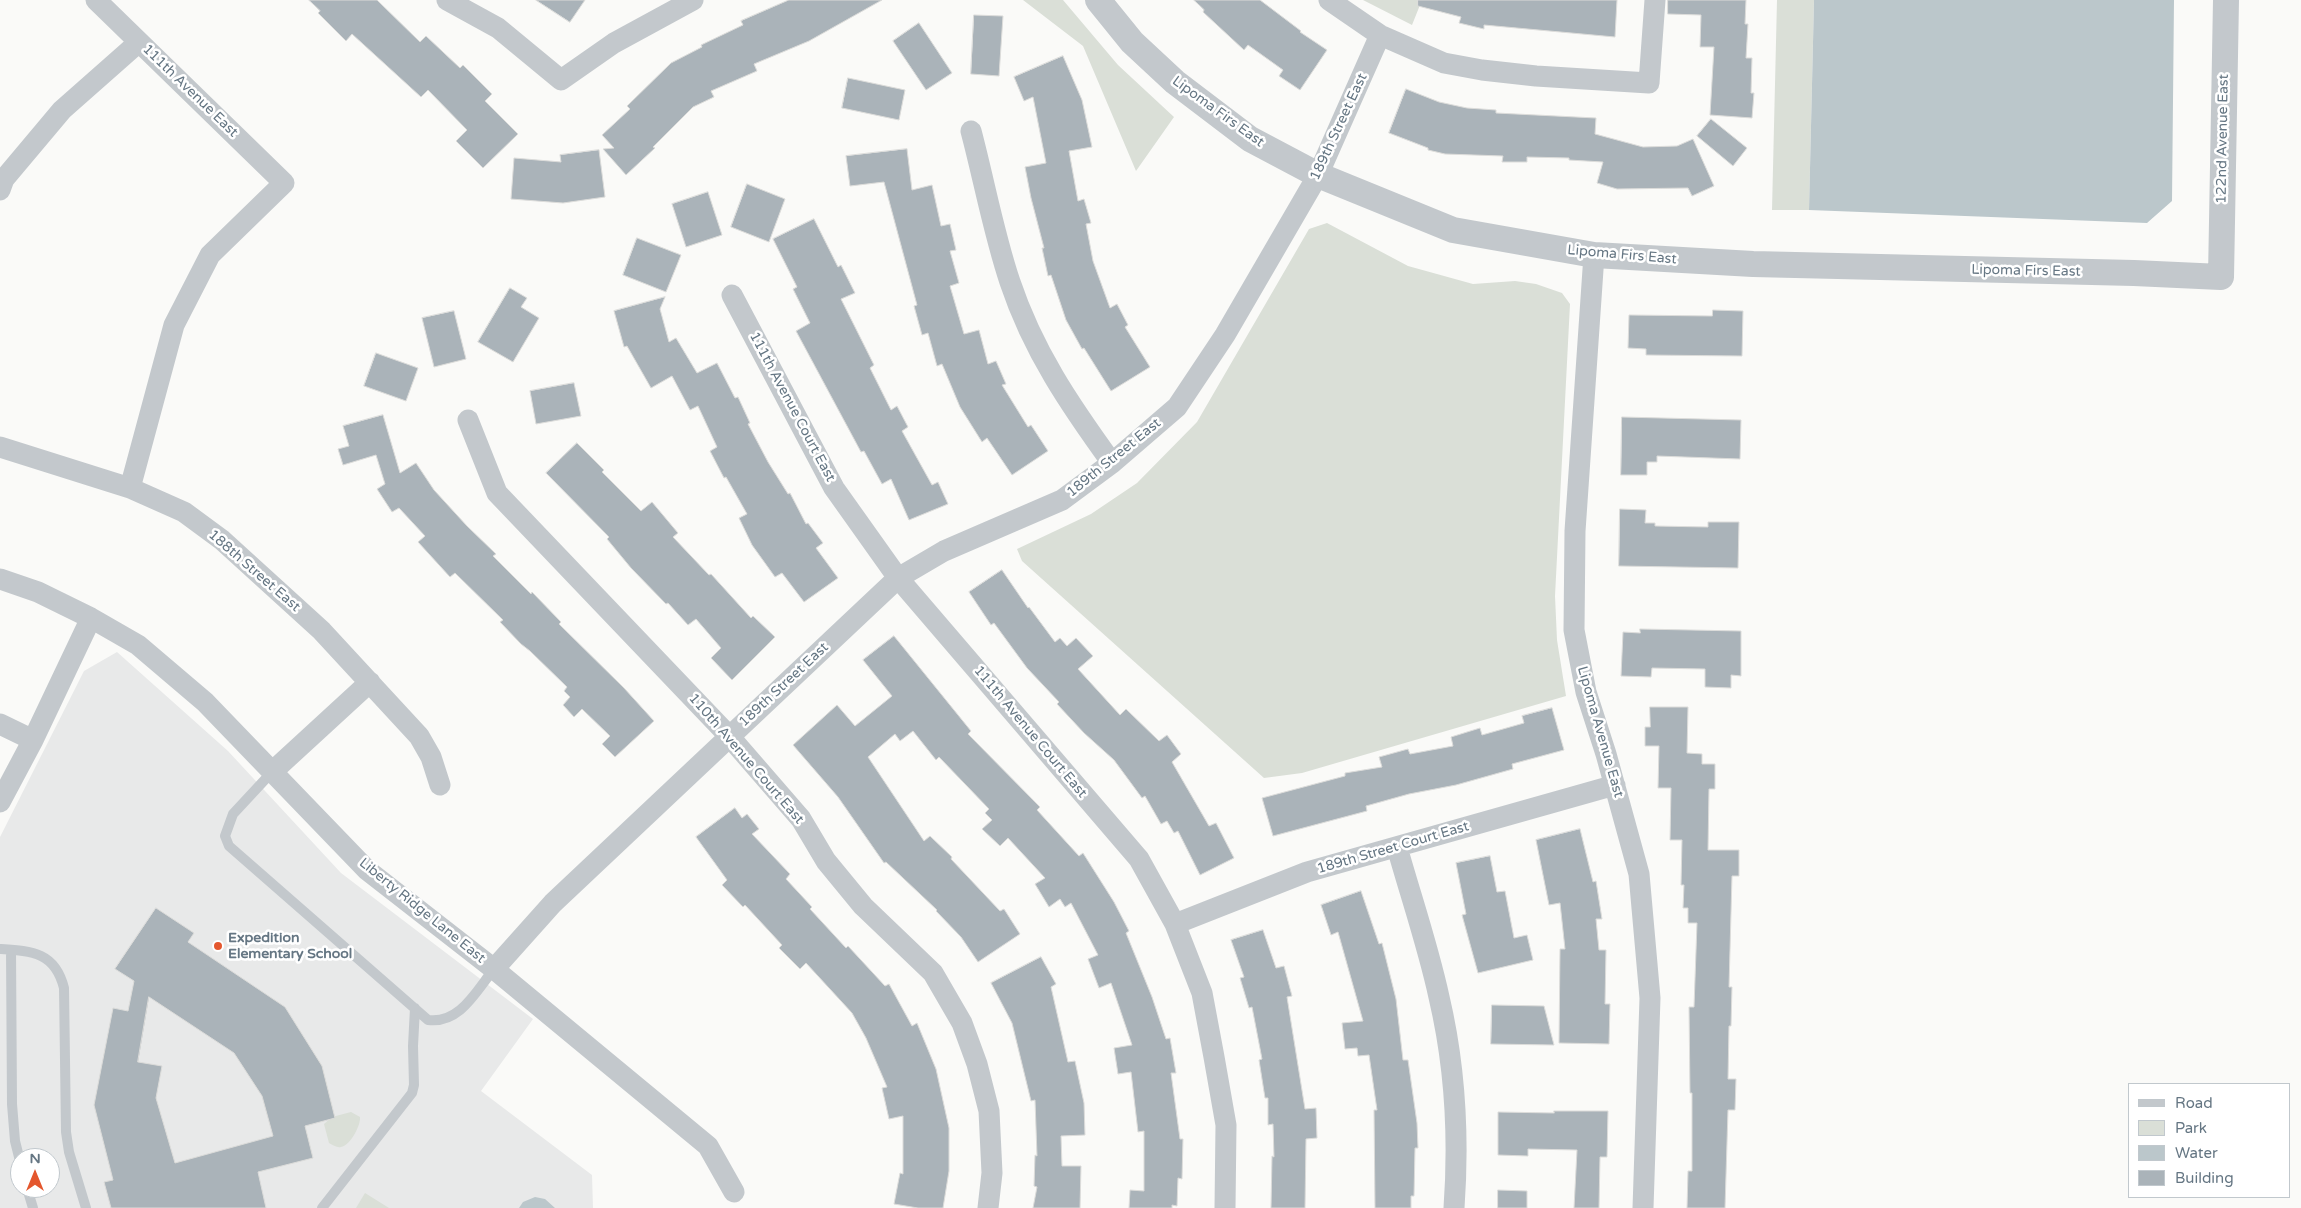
<!DOCTYPE html>
<style>
body{margin:0}
#map{position:relative;width:2301px;height:1208px;overflow:hidden;background:#fafaf8;font-family:"Varela Round",sans-serif}
canvas{display:block}
.legend{position:absolute;left:2128px;top:1083px;width:162px;height:115px;box-sizing:border-box;background:#fff;border:1px solid #c1c8cd;margin:0;padding:6px 9px;list-style:none;font-size:15px;color:#657683}
.legend li{display:flex;align-items:center;gap:10px;height:25px}
.legend b{width:25px;border:1px solid #c1c8cd}
.north{position:absolute;left:10px;top:1148px;width:50px;height:50px;box-sizing:border-box;background:#fff;border:1px solid #c1c8cd;border-radius:50%;rotate:0deg;font-size:14px;font-weight:700;line-height:20px;text-align:center;color:#657683}
.north::after{content:'';display:block;margin:auto;width:18px;height:22px;background:#e4572e;clip-path:polygon(50% 0,100% 100%,50% 72%,0 100%)}
</style>
<div id="map">
<canvas width="2301" height="1208"></canvas>
<ul class="legend">
<li><b style="height:6px;background:#c3c8cc"></b>Road</li>
<li><b style="height:14px;background:#dadfd7"></b>Park</li>
<li><b style="height:14px;background:#bbc7cb"></b>Water</li>
<li><b style="height:14px;background:#aab3b9"></b>Building</li>
</ul>
<div class="north">N</div>
</div>
<script>
const ctx = document.querySelector('canvas').getContext('2d');
ctx.lineJoin = 'round';
function paint(path, color) {
  ctx.fillStyle = color;
  ctx.fill(path, 'evenodd');
}
function stroke(path, color, width, dash) {
  ctx.strokeStyle = color;
  ctx.lineWidth = width;
  ctx.lineCap = dash ? 'butt' : 'round';
  ctx.setLineDash(dash || []);
  ctx.stroke(path);
}
function label(font, color, halo, rows, align = 'center') {
  ctx.font = font + ' "Varela Round",sans-serif';
  ctx.lineWidth = 5;
  ctx.setLineDash([]);
  ctx.textBaseline = 'middle';
  ctx.strokeStyle = halo;
  ctx.fillStyle = color;
  for (const [text, x, y, turn = 0] of rows) {
    ctx.save();
    ctx.translate(x, y);
    ctx.rotate((+turn || 0) * Math.PI / 180);
    ctx.textAlign = isNaN(turn) ? turn : align;
    if (halo) ctx.strokeText(text, 0, 0);
    ctx.fillText(text, 0, 0);
    ctx.restore();
  }
}
paint(new Path2D(`
 M117,652l111,99 113,122 192,146 -52,72 111,84 1,33h-593v-371l84,-166zM20,1158h30v30h-30z`), '#e8e9e9');
paint(new Path2D(`
 M1023,0h40l55,65 56,52 -38,54 -53,-125z
 M1363,0h59l-10,25z
 M1777,0h37l-5,210h-37z
 M1327,223l81,43 65,18 42,-3 21,3 26,9 8,11 -15,292 2,44 9,56 -264,77 -38,5 -242,-217 -5,-12 74,-35 46,-31 60,-61 112,-193z
 M351,1112l9,5c1,8 -10,29 -19,30 -4,1 -8,-2 -12,-4l-5,-19 8,-7z
 M365,1193l24,15h-33z`), '#dadfd7');
paint(new Path2D(`
 M1814,0h360l-2,201 -25,22 -338,-13z
 M535,1197l10,2 10,9h-36l4,-6z`), '#bbc7cb');
const building = new Path2D(`
 M309,0h68l43,42 6,-6 34,32 3,-3 29,29 -7,7 33,33 -35,34 -27,-27 11,-11 -39,-40 -7,7 -69,-63 -6,7 -28,-28 2,-2z
 M536,0h49l-15,22z
 M789,0h93l-73,41 -55,23 3,7 -46,20 3,6 -21,10 -40,40 2,1 -29,27 -23,-26 11,-1 -12,-13 28,-26 -3,-3 44,-43 31,-16 -1,-2 42,-20 -2,-4z
 M1194,0h66l41,31 -1,1 27,18 -27,40 -21,-14 4,-6 -35,-25 -4,5 -41,-38 1,-2z
 M1418,0h199l-2,37 -131,-12v4l-25,-6 2,-6 -43,-11z
 M1668,0h78l-1,24h3l-2,34h6l-1,35h3l-2,25 -42,-3 4,-68h-14l1,-32 -33,-1z
 M974,15l29,1 -4,60 -28,-2z
 M919,23l33,50 -26,17 -33,-49z
 M1063,56l19,44 10,47 -23,4 9,50 6,-2 7,24 -5,1 7,37 17,47 7,-4 11,21 -3,2 25,40 -39,24 -27,-43 -2,1 -16,-29 -15,-45 -3,1 -6,-28h2l-13,-50 -6,-31 21,-4 -13,-66 -9,4 -10,-24z
 M848,78l57,12 -6,30 -57,-12z
 M1406,89l33,13 28,6 29,2v3l100,5 -1,16 48,13 34,-1 16,-7 21,47 -22,10 -4,-8 -71,1 -20,-6 6,-21 -34,-2v-2l-42,-1v5h-25l1,-6 -58,-2 -17,-4v-2l-39,-15z
 M1711,119l36,29 -14,18 -36,-30z
 M907,149l5,41 20,-5 9,41 9,-2 6,26 -6,1 9,32 -9,3 14,48 15,-4 9,34 8,-3 10,23 -4,1 26,42 3,-2 17,26 -36,24 -25,-37 -5,4 -22,-35 -18,-43 -5,2 -9,-33 -6,2 -8,-29 3,-1 -33,-123 -34,4 -4,-30z
 M599,150l6,47 -42,6 -52,-4 3,-41 47,4 -1,-7z
 M747,184l38,15 -16,43 -38,-15z
 M708,192l14,43 -36,12 -14,-43z
 M814,219l24,48 3,-2 14,28 -14,6 33,66 -4,3 21,42 6,-4 11,21 -6,4 30,54 6,-3 10,22 -39,16 -18,-41 -9,5 -18,-33 -3,1 -65,-121 14,-8 -17,-34 4,-2 -24,-48z
 M637,238l44,17 -15,37 -43,-17z
 M510,288l17,10 -6,9 18,11 -26,44 -35,-20z
 M665,297l-5,12 9,33 7,-4 21,35 20,-10 18,35 3,-1 12,26 -2,1 20,38 20,32 2,-1 16,31 2,-1 15,20 -7,5 22,30 -34,24 -22,-29 -7,4 -23,-32 -13,-27 8,-4 -21,-37 -2,1 -14,-27 7,-4 -19,-41 -8,4 -18,-34 -21,12 -24,-42 -3,1 -10,-36z
 M1713,310l30,1 -1,45 -96,-1v-6l-18,-1 1,-33 83,1z
 M454,311l12,48 -32,8 -12,-49z
 M376,353l42,15 -12,33 -42,-15z
 M574,383l7,33 -45,8 -6,-33z
 M383,415l17,58 16,-10 18,27 33,36 29,28 -3,2 38,38 1,-2 29,30 -2,2 65,64 30,33 -39,36 -13,-13 8,-8 -28,-27 -8,8 -11,-12 7,-8 -6,-6 3,-4 -37,-36 -9,-7 -21,-22 3,-2 -48,-47 -5,4 -32,-35 7,-6 -26,-28 -7,4 -15,-23 8,-5 -9,-29 -33,10 -5,-16 11,-3 -6,-20z
 M1622,417l119,3 -1,39 -83,-3v6h-10v13h-26z
 M577,443l27,27 -2,2 39,39 11,-9 26,31 -5,4 36,38 2,-1 40,44 2,-2 22,21 -43,43 -21,-22 10,-10 -25,-29 -8,6 -20,-22 -2,1 -35,-36 -24,-29 2,-2 -63,-64z
 M1620,509l26,1 -1,13h10v3l53,1v-5h31l-1,46 -119,-2z
 M1002,570l26,38 1,-1 26,35 5,-4 7,8 9,-8 17,18 -15,13 42,46 6,-6 33,32 8,-6 14,19 -9,8 37,64 7,-3 18,35 -34,17 -22,-44 -4,2 -7,-12 -6,3 -16,-28 -3,2 -28,-38 -30,-27 -27,-29 2,-2 -32,-34 -33,-45 -3,2 -22,-33z
 M1640,629l101,2v45l-10,-1v13l-26,-1v-18l-53,-1 -1,9 -30,-1 2,-44 17,1z
 M894,636l77,95 -3,3 72,73 -3,3 42,46 4,-3 31,49 15,29 -3,2 26,64 14,42 4,-1 6,35h-5l9,66h3l-1,40 -4,-1 -1,28 -5,-1v3h-43l1,-18 14,1v-60l-6,1 -7,-60 -13,2 -4,-26 18,-3 -21,-62 -12,5 -11,-29 10,-4 -27,-52 -6,4 -5,-8 -11,8 -14,-23 10,-6 -37,-40 -8,8 -18,-17 10,-9 -7,-7 4,-4 -50,-52 -3,3 -23,-29 -13,10 -5,-7 -27,23 56,84 6,-5 22,21 -1,2 49,52 4,-2 16,25 -42,28 -17,-25 -25,-26 1,-1 -51,-48 -2,1 -46,-66 -45,-52 44,-40 18,21 37,-30 -29,-36z
 M1650,707h38l-1,46 15,1v10h13v25h-6l-1,61h31v26h-7l-3,111h3l-1,39h-2l-1,53h8l-1,31h-7l-3,98h-38l1,-37h4v-78h-2l-1,-86h5l3,-84h-9v-15h-5l1,-23h-3l1,-45h-12l1,-52h-13l1,-42h-14v-19h5z
 M1552,708l12,42 -52,14 1,5 -57,16 -47,9 -43,12 1,5 -94,25 -11,-38 83,-22v-3l37,-6 -3,-10 29,-8 2,5 43,-8 -2,-9 29,-9 2,7 42,-12 -2,-7z
 M735,808l7,10 5,-4 12,15 -7,5 38,40 -4,5 26,28 -2,2 36,39 2,-2 37,40 4,-2 23,42 5,-3 19,46 13,59v43l-6,37h-25l-24,-4 6,-31 3,1v-58l-14,3 -7,-31 5,-1 -21,-49 -14,-25 -46,-50 -6,6 -21,-21 3,-3 -37,-40 -2,2 -21,-22 5,-5 -31,-43z
 M1580,829l13,53 3,-1 6,38h-6l3,31h7l-1,54h5l-1,40 -50,-1 1,-94h5l-5,-46 -11,2 -13,-65z
 M1490,856l7,36 8,-1 9,47 13,-3 6,25 -55,13 -16,-58 4,-1 -10,-51z
 M1361,891l18,53 3,-1 14,56 7,61h5l9,63 1,25h-3l-1,48h-3v12h-36l-1,-98h3l-8,-55 -11,1 -1,-8 -12,1 -3,-26 21,-2 -25,-89 -7,3 -10,-30z
 M156,908l38,25 -6,9 97,65 37,59 13,52 -30,8 8,32 -55,14 8,36h-155l-7,-26 9,-2 -19,-75 19,-97 15,3 6,-30 -19,-12zM149,997l85,56 28,43 11,40 -98,27 -19,-65 6,-32 -24,-4z
 M1263,930l13,38 8,-2 8,30 -5,1 18,112 11,-1 1,30 -11,1 -1,69h-34l1,-52 2,1 -1,-33 -5,1v-27h-3l-6,-38 3,-1 -10,-52 -3,1 -9,-30 4,-1 -13,-37z
 M1041,957l15,27 -5,3 17,75 7,-1 9,42 1,32 -24,1 1,30h19l-1,42h-47l4,-21 -3,-1 1,-31 2,1 -2,-56 -4,1 -19,-78 -21,-40z
 M1492,1005l52,1 10,39 -63,-1z
 M1554,1111h54l-1,46h-7l-1,51h-25l3,-58 -49,-1v7l-30,-1v-43l56,1z
 M1498,1190l29,1v17h-29z`);
paint(building, '#aab3b9');
stroke(building, '#dcdcda', 1);
stroke(new Path2D(`
 M272,772l-39,42 -8,22 4,10 199,174c32,4 48,-29 66,-51
 M0,949c32,2 55,3 64,39l2,144 3,20 17,56
 M11,950l1,154 3,37 5,20
 M27,1188l6,20
 M322,1208l90,-115 2,-8 -1,-39 2,-38`), '#c3c8cc', 10);
stroke(new Path2D(`
 M96,0l188,183 -74,72 -36,70 -44,163
 M447,0l51,28 63,52 53,-37 79,-43
 M1329,0l51,35 64,28 38,7 54,6 113,7 6,-83
 M971,131c13,49 23,104 39,151 23,69 60,123 102,181
 M0,190l4,-11 58,-69 77,-68
 M1594,255l-19,276 -1,99 12,62 20,62 33,120 11,124 -7,210
 M732,295l102,193 64,90 241,281 36,65 27,69 12,64 12,68 -1,83
 M468,420l29,73 232,243 72,83 25,42 37,45 70,67 29,50 15,41 12,47 3,62 -4,35
 M0,447l130,41 54,24 38,28 100,91 97,105 12,21 9,28
 M0,579l38,13 53,26 47,27 67,57 162,168 127,99 214,177 26,46
 M0,724l33,16
 M272,772l98,-90
 M0,802l33,-62 58,-122
 M1397,847c14,50 31,99 42,150 16,68 20,141 15,211
 M1175,924l132,-52 308,-87
 M494,969l59,-66 345,-325 46,-27 118,-51 50,-37 65,-56 48,-72 93,-160 62,-140`), '#c3c8cc', 21);
stroke(new Path2D(`
 M1098,0l34,42 43,40 75,57 68,36 135,55 141,25 159,9 381,9 87,4 5,-277`), '#c3c8cc', 26);
for (const [x, y, r, color] of [
 [218,946,5,"#e4572e"]
]) {
  const dot = new Path2D();
  dot.arc(x, y, r, 0, 2 * Math.PI);
  ctx.fillStyle = color;
  ctx.fill(dot);
  stroke(dot, '#fff', 2);
}
label('14px', '#657683', '#fff', [
 ["111th Avenue East",190,91,44],
 ["Lipoma Firs East",1218,112,36],
 ["189th Street East",1339,127,-65],
 ["122nd Avenue East",2223,139,-89],
 ["Lipoma Firs East",1622,255,5],
 ["Lipoma Firs East",2026,271,1],
 ["111th Avenue Court East",792,407,62],
 ["189th Street East",1114,458,-39],
 ["188th Street East",254,571,41],
 ["189th Street East",784,685,-43],
 ["111th Avenue Court East",1030,732,50],
 ["Lipoma Avenue East",1600,732,74],
 ["110th Avenue Court East",746,759,49],
 ["189th Street Court East",1393,848,-16],
 ["Liberty Ridge Lane East",422,911,39]
]);
label('bold 14px', '#657683', '#fff', [
 ["Expedition",228,938],
 ["Elementary School",228,954]
], 'left');
</script>
